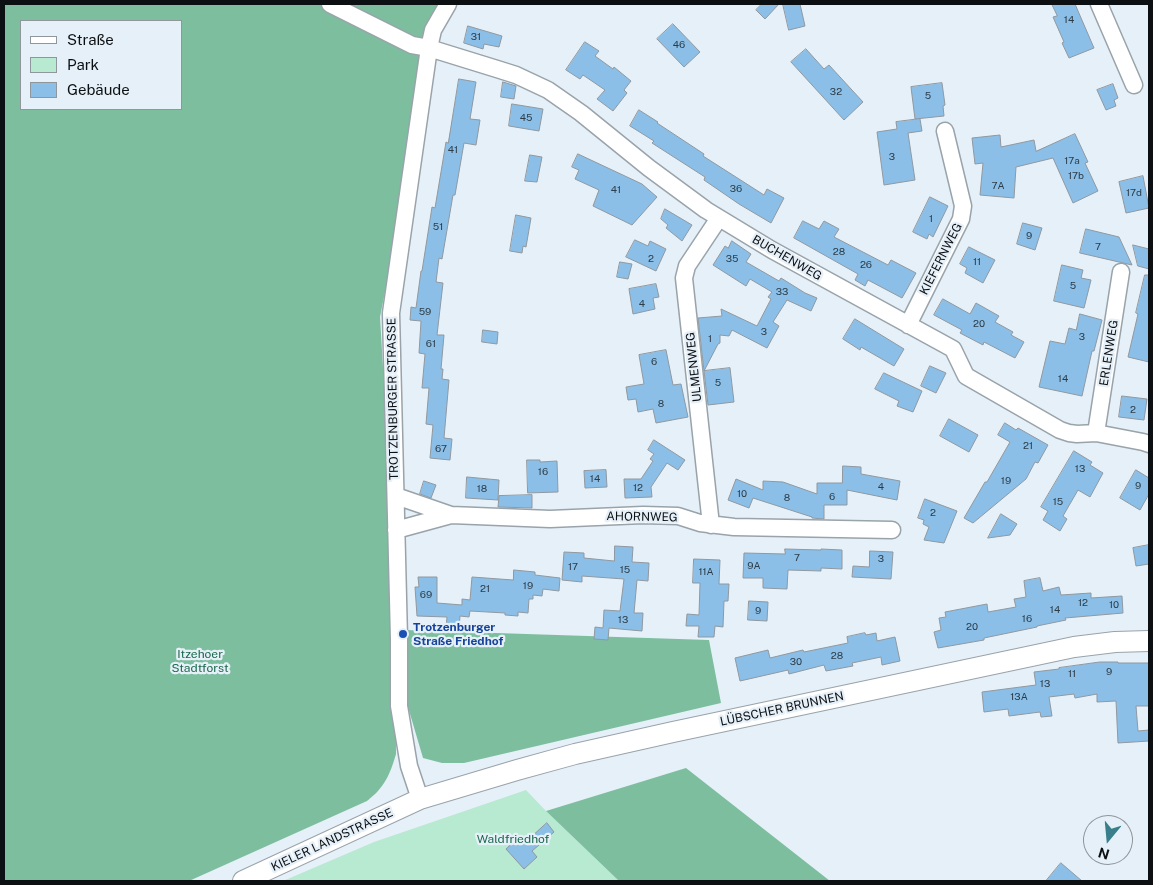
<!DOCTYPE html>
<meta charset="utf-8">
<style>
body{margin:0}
#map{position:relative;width:1153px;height:885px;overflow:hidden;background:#e6f0f8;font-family:"Public Sans",sans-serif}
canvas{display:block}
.frame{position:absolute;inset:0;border:5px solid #0d1013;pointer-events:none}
.legend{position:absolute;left:20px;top:20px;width:162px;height:90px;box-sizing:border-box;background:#e6f0f8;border:1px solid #8f969c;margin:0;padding:6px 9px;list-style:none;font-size:15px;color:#0d1013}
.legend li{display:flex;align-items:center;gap:10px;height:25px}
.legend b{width:25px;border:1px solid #8f969c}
.north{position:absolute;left:1083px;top:815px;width:50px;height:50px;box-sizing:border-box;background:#e6f0f8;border:1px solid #8f969c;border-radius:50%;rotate:197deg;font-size:14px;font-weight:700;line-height:20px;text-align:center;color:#0d1013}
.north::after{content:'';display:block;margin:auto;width:18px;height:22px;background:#397f8b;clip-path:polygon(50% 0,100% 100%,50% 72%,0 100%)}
</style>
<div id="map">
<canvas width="1153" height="885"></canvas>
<div class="frame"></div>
<ul class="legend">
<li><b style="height:6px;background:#fff"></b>Straße</li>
<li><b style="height:14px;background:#b8e9d1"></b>Park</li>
<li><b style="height:14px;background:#8bbfe7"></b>Gebäude</li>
</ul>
<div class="north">N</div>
</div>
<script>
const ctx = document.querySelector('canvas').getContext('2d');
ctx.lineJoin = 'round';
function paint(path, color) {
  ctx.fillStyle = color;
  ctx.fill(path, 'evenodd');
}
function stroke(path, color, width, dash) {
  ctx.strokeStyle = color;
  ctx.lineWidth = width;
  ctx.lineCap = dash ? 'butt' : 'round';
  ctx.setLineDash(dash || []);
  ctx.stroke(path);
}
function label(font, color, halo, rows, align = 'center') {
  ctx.font = font + ' "Public Sans",sans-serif';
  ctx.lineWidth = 4.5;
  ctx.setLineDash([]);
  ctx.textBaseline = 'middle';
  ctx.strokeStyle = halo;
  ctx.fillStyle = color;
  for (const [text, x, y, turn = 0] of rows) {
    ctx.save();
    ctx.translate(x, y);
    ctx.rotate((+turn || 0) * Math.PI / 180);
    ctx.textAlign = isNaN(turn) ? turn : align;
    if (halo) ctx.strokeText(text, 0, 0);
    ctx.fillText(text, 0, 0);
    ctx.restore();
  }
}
paint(new Path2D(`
 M526,790l20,21 73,70h-336l91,-39z`), '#b8e9d1');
paint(new Path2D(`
 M4,4h438l-62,313 6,101 9,208 1,128c-6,21 -12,34 -29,47l-178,80h-185zM21,21h160v88h-160z
 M405,630l304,10 12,63 -257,60h-22l-19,-5 -15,-51z
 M686,768l144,113h-211l-73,-70z`), '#7dbe9f');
const building = new Path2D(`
 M762,4h17l-14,15 -9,-9z
 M783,4h17l5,22 -16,4z
 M1052,4h23l19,44 -25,10 -7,-15 2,-1 -11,-25 4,-1z
 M673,24l27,28 -16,15 -27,-28z
 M468,26l34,10 -3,11 -15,-3 -1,5 -19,-6z
 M585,42l14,9 -4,5 18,13 1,-2 17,14 -7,9 3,3 -14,18 -16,-12 8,-9 -22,-15 -3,4 -14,-9z
 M806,49l18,20 5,-4 34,37 -19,18 -53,-58z
 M459,79l17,3 -6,37 10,1 -4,25 -12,-2 -9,52h-2l-11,64 -3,-1 -3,24 7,1 -6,52h7l-3,34h2l-1,10 7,1 -5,58 8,1 -2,21 -20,-2 3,-33 -7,-1 3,-36h-7l3,-34 -6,-1 2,-32 -11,-1 1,-13 5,1 5,-37h1l10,-64 3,1 11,-66 2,1z
 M503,82l13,4 -2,13 -13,-2z
 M942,83l3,22 -2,1 1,10 -29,3 -4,-32z
 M1113,84l5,14 -4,2 2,6 -10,4 -9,-20z
 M512,104l31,5 -4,22 -30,-5z
 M639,110l19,12 -1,1 47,31 -1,2 61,39 3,-6 17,9 -13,25 -32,-19 -35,-24 1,-3 -53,-34 2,-2 -24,-15z
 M920,119l2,12 -14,2 7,47 -31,5 -7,-53 20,-3 -1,-7z
 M1075,134l13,28 -3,1 13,28 -25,12 -20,-45 -37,9 -2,31 -34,-3 3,-32 -8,1 -3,-26 28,-3 1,12 33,-7 2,11z
 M578,154l64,30 15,13 -25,28 -39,-19 6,-16 -24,-11 4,-9 -7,-3z
 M530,155l12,2 -5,25 -12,-1z
 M1143,176l6,32 -23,5 -7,-31z
 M930,197l18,9 -15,31 -4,-3 -2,5 -14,-7z
 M665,209l27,16 -10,16 -16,-13 2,-3 -7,-6z
 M516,215l15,3 -5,29 -3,-1 -1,7 -12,-2z
 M803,221l16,8 5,-8 15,8 -5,8 54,28 3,-5 25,13 -14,25 -34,-18 -3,6 -10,-6 3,-6 -64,-36z
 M1023,223l19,5 -7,22 -18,-6z
 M1086,229l33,8 13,28 -52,-12z
 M635,240l13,6 2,-5 16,8 -10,22 -30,-14z
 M732,241l19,13 -5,8 33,19 2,-3 24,15 12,5 -6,13 -24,-11 -14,22 6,4 -12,22 -35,-18 -3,6 -9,-1v8l-2,1 -14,27 -6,-53 24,-2 -1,-7 36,17 14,-27 -3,-2 4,-5 -22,-13 -4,7 -33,-21 12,-19 3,2z
 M1133,245l16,4v20l-11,-3z
 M969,247l26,13 -12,23 -18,-10 2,-5 -7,-4z
 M620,262l12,2 -4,15 -11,-2z
 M1062,265l21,5 -2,8 10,2 -7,28 -30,-7z
 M1145,275h4v87l-21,-5 10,-43 -2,-1z
 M656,284l3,13 -6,1 2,11 -22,5 -4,-25z
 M943,299l27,15 6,-11 23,13 -4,6 18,10 -2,3 13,7 -9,16 -31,-16 -1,3 -23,-12 2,-3 -28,-15z
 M1080,314l22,6 -8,31h-2l-10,45 -43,-9 11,-46 15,3 4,-16 7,2z
 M855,319l49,30 -10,17 -33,-19 -1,3 -17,-11z
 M483,330l15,2 -1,12 -15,-2z
 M666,350l7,35 8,-1 7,33 -32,6 -3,-14 -15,3 -2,-13 -8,1 -2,-13 18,-3 -5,-29z
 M930,366l16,7 -10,20 -15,-7z
 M730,368l4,34 -26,3 -4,-34z
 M884,373l38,18 -9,21 -16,-6 2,-5 -24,-12z
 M1122,396l25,3 -3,21 -25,-3z
 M949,419l29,16 -9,17 -29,-16z
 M1005,423l11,7 2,-2 30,17 -10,18 -3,-1 -9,17 -53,44 -9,-5 21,-36h2l23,-40 -12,-7z
 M654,440l31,20 -7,10 -11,-7 -16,24 1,10 -27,1 -1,-19h17l12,-18 -3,-2 4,-5 -6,-4z
 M1074,451l18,11 -2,3 13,8 -13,24 -12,-7 -15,26 4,3 -7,12 -17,-11 5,-9 -7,-4z
 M527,460h13v2l17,-1 1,31 -30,1z
 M843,466l18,1v7l39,7 -3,19 -50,-10v15h-23v14l-12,-1v-1l-59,-19 -4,10 -21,-8 8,-21 27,11v-9l20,1 34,12v-11h25z
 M606,470l1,17 -22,1 -1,-17z
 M1136,470l13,8v16l-9,16 -20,-12z
 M467,477l32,3 -1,20 -32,-2z
 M424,481l12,4 -5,13 -11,-4z
 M532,495v13l-34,-1 1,-11z
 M925,499l32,12 -13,32 -20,-3 5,-13 -6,-3 1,-4 -6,-2z
 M1001,514l16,10 -7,11 -22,3z
 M1149,545v19l-13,2 -3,-18z
 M615,546l18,1 -1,15 17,1 -1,18 -11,-1 -3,33h9l-1,18 -33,-3 -1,12 -14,-1 1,-12 8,1 1,-18 16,1 4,-32 -42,-3v6l-20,-2 2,-28 20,1v5l30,3z
 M785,549l36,1v-1l21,1v19l-21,-1v3l-33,-1 -1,19 -24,-1v-10h-20l1,-25 41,1z
 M870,551l23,1 -2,27 -39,-2 1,-11 16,1z
 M694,559l26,1 -1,24h10l-1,17h-4l-1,26 -8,-1 -1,11h-16l1,-11h-13l1,-12 12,1 1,-32h-7z
 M514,570l21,2v3l25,3 -1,13 -16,-2 -1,7 -9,-1v4h-4l-1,14 -10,-1v4l-13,-1v-2l-35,-2 -1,6 -9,-1 -1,13 -13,-1 1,-11 -30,-1 -2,-29h4l-1,-10h19v26l25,2v-6l8,1 2,-23 41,3z
 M1040,578l3,13 16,-4 2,8 30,-2v5l31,-2 1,17 -58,5 1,2 -29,6v1l-53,11v2l-46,8 -4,-16 7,-2 -2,-12 7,-1 -1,-5 42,-8 1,8 28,-5 -2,-8 12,-2 -2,-16z
 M749,601l19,1 -1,19 -19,-1z
 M865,633l1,2 10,-2 1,8 18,-4 5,24 -18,4 -1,-8 -29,6 1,3 -27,5 -2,-6 -35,9 -1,-4 -48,11 -5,-23 33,-8 2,8 33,-8 1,2 44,-9 -1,-6z
 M1100,662h18v1h31v43h-13l2,25 11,-1v11l-31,2 -2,-42 -19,1v-8l-22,4 -1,-4 -25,3 3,19 -11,1 -1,-5 -31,4 -1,-7 -24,3 -2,-20 54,-7 -2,-13 25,-3v-1z
 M547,823l7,9 -22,19 5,6 -13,12 -18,-20 13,-12 5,6z
 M1061,863l21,18h-36z`);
paint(building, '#8bbfe7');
stroke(building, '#8f98a0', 1);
const minor = new Path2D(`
 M330,4l82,41 17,3 68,21 19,6 32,15 33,23 68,55 57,42 66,40 181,99 13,27 94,54 9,3 8,1 19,-1 47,9 6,2
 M1099,4l35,81
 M908,325l53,-106 2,-13 -18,-75
 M1096,433l25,-161
 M396,496l55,19
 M711,525l-27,-247 3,-12 32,-48
 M396,530l55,-15 99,4 93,-4 35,1 22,7 34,4 158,3
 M420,799l-11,-33 -10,-60v-67l-8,-326 38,-265 4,-18 15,-26`);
const major = new Path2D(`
 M243,881l177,-82 97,-29 58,-16 98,-22 401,-85 41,-5 34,-1`);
stroke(minor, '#99a3aa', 19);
stroke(major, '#99a3aa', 22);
stroke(minor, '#fff', 16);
stroke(major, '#fff', 20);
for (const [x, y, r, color] of [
 [403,634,5,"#1a4fb4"]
]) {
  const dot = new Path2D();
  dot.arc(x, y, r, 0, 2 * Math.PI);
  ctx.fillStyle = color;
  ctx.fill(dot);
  stroke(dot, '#e6f0f8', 2);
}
label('10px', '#2c3c48', null, [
 ["14",1069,20],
 ["31",476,37],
 ["46",679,45],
 ["32",836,92],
 ["5",928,96],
 ["45",526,118],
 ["41",453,150],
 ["3",892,157],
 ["17a",1072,161],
 ["17b",1076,176],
 ["7A",998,186],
 ["36",736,189],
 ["41",616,190],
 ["17d",1134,193],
 ["1",931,219],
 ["51",438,227],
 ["9",1029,236],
 ["7",1098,247],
 ["28",839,252],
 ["2",651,259],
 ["35",732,259],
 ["11",977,262],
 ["26",866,265],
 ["5",1073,286],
 ["33",782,292],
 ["4",642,304],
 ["59",425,312],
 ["20",979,324],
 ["3",764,332],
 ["3",1082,337],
 ["1",710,339],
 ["61",431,344],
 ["6",654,362],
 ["14",1063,379],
 ["5",718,383],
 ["8",661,404],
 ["2",1133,410],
 ["21",1028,446],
 ["67",441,449],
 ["13",1080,469],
 ["16",543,472],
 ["14",595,479],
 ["19",1006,481],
 ["9",1138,486],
 ["4",881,487],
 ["12",638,488],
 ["18",482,489],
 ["10",742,494],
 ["6",832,497],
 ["8",787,498],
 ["15",1058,502],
 ["2",933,513],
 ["7",797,558],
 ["3",881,559],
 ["9A",754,566],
 ["17",573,567],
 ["15",625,570],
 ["11A",706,572],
 ["19",528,586],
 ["21",485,589],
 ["69",426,595],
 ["12",1083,603],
 ["10",1114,605],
 ["14",1055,610],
 ["9",758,611],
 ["16",1027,619],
 ["13",623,620],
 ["20",972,627],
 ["28",837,656],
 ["30",796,662],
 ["9",1109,672],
 ["11",1072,674],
 ["13",1045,684],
 ["13A",1019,697]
]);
label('12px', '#0d1013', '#e6f0f8', [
 ["BUCHENWEG",787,258,30],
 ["KIEFERNWEG",941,259,-63],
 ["ERLENWEG",1109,353,-81],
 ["ULMENWEG",694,367,-96],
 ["TROTZENBURGER STRASSE",393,399,-91],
 ["AHORNWEG",642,517,1],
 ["LÜBSCHER BRUNNEN",782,709,-12],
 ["KIELER LANDSTRASSE",332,840,-25]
]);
label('bold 12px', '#164399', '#e6f0f8', [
 ["Trotzenburger",413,627],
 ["Straße Friedhof",413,641]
], 'left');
label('12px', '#1a674a', '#e6f0f8', [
 ["Itzehoer",200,654],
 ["Stadtforst",200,668],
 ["Waldfriedhof",513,839]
]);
</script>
